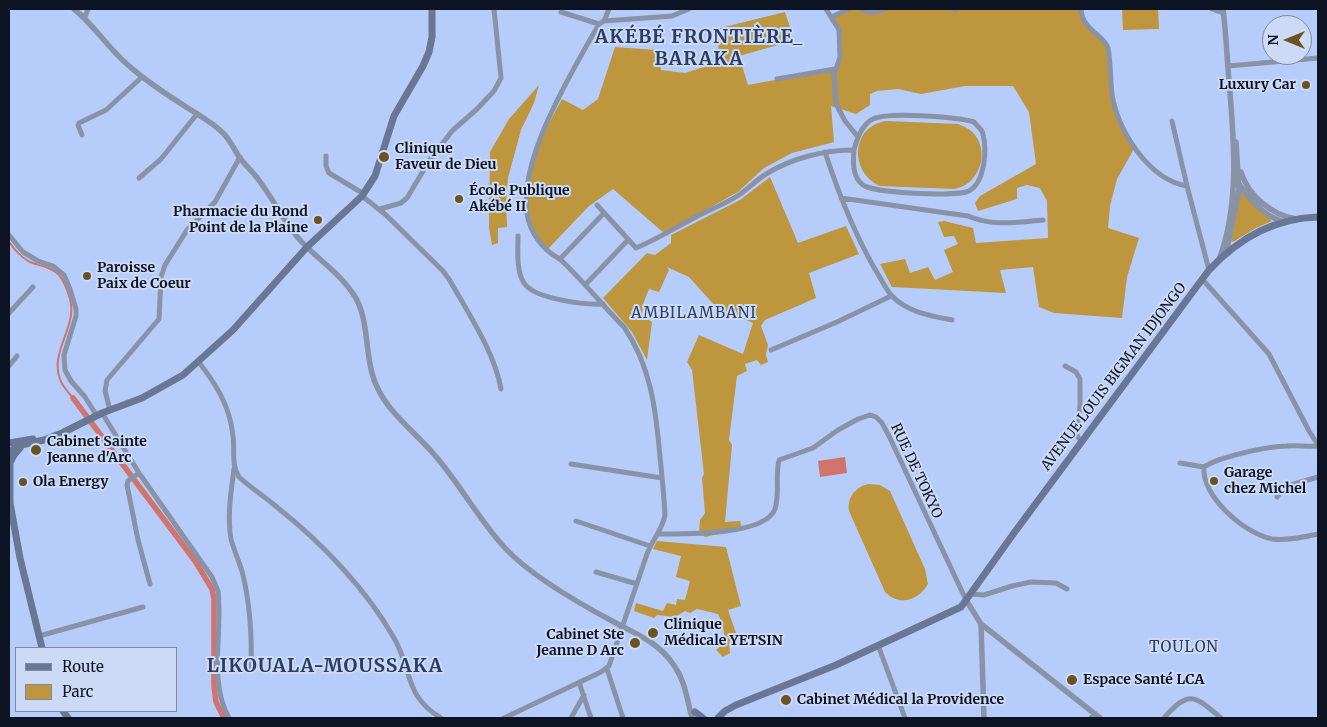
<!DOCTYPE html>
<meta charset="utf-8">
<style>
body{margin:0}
#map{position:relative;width:1327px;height:727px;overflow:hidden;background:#b6ccfb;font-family:Merriweather,serif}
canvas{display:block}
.frame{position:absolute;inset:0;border:10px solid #0c1323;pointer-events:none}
.legend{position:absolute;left:15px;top:647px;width:162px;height:65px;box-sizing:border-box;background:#ccdaf6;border:1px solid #7f8aa2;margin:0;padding:6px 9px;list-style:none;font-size:15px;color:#0c1323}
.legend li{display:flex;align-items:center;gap:10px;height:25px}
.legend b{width:25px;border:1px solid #7f8aa2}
.north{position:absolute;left:1262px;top:15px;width:50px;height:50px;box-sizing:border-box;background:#ccdaf6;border:1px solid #7f8aa2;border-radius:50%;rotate:270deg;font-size:14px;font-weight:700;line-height:20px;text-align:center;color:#0c1323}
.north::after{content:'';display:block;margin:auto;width:18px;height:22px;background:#695322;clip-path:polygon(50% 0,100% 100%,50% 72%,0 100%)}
</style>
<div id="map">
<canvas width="1327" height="727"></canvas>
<div class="frame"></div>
<ul class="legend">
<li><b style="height:6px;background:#697794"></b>Route</li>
<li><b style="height:14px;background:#bd963e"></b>Parc</li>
</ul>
<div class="north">N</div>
</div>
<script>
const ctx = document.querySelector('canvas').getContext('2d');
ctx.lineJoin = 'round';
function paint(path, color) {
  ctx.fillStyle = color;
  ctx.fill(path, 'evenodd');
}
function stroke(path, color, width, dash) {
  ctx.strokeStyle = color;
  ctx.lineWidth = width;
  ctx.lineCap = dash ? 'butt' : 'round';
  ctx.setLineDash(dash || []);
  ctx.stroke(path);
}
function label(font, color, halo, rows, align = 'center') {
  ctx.font = font + ' Merriweather,serif';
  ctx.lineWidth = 4;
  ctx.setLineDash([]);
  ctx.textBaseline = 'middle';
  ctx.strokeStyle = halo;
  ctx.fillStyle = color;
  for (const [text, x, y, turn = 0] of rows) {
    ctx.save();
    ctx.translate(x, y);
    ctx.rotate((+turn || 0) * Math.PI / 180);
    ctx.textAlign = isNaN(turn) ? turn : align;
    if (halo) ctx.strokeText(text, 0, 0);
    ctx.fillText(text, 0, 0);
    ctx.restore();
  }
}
paint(new Path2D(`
 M849,9h12l5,3 20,-3h195v8l26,29 5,50 13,38 10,13 -18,32 -7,27 -2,22 31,10 -12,39 -5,41 -68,-5 -15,-6 -6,-40 -33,3 6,23 -114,-6 -12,-23 25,-5 5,14 18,-6 7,13 18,-8 -9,-22 14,-6 -4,-8 -10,1 -6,-15 6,-1 29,7 3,15 72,-5 -1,-37 -7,-13 -13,-3 -10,3v11l-39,12 -3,-8 5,-7 56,-32 -7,-52 -16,-26h-48l-44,8 -23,-5 -21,2 -7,3v11l-14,9 -25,-8 3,36 -42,11 -28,15 -26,24 -74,41 -51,-44 -24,17 -42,44c-5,-7 -13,-15 -16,-23 -17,-44 11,-90 31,-128l21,11 15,-11 17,-52 42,3 4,20 24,3 32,-10 3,-35 65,-16 7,21v8l-53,15 9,29 87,-16c8,-19 7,-35 -4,-52z
 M1122,9h36l1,20 -36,1z
 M539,85l-5,18 -13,27 -13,48 -2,25 1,24 -9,1v15l-6,2 -3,-17 1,-76 19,-33z
 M886,121l72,3c7,3 13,5 17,11 15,19 3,51 -21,54l-74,-3c-31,-14 -29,-60 6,-65z
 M770,177l28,66 48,-17 13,28 -50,19 7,25 -51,22 -4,6 7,19 -2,10 2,7 -7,3 -4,-5 -12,4 2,7 -10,5 -8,64 3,5 -7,77 15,-1 2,8 -37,8 -6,-4 1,-13 5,-7 -3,-35 2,-4 -12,-104 -5,-8 12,-27 44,19 10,-31 -38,-17 -26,-29 -22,-10 2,3 -10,22 -10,-3 -6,15 -1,11 10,7 -5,38 -15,-28 -29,-34 44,-45 8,2 16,-12v-8l69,-35z
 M1241,191l31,30 -16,7 -23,14 -2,-1z
 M868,484l12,1 10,6 35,78 3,15c-9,16 -28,23 -43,8l-36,-81c-2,-13 6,-24 19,-27z
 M657,541l69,6 15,59 -13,4 9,26 -8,6 1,11 -7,4 -7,-7 9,-8c-1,-11 -2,-18 -7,-28l-21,-5 -7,4 -5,-2 -10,6 -18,-2 -3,3 -20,-7 2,-8 27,8 4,-8 9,2 1,-6 8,1 5,-19 -14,-4 5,-21 -28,-7z`), '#bd963e');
paint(new Path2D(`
 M845,457l2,16 -27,4 -2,-16z`), '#d1746e');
stroke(new Path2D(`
 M9,242c5,7 11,14 19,19 10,5 23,5 31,14 5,6 8,14 10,21 11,28 -20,55 -9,83 2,7 8,13 13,19`), '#d1746e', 2);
stroke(new Path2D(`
 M73,398l122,163 17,28 2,10v87l2,16 8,16`), '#d1746e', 5.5);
stroke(new Path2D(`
 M826,9l13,21 1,27 -6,18 2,29 9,17 13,16
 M861,9c9,5 15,3 25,0
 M954,9l2,1
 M1081,9c1,21 23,26 27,39 3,15 2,31 4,46 5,36 37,86 75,92
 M1212,9l11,4
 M561,12l38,12
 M85,17l3,-8
 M831,17l18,-8
 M604,21l68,-5 17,-7
 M604,21l5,-12
 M1228,66l90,-8
 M777,79l58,-10
 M1172,121l15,65 22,84
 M82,135l-4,-10 1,-2 27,-13 36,-33
 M825,152c14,43 31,86 54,124 4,6 8,15 13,20 15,16 39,20 60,24
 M326,156v10l3,7 35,21
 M139,178l22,-19 36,-45
 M362,196l24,19 57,56 6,8c18,32 46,74 52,110
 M841,198l127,18c25,11 49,6 75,4
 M597,205l39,43c21,-9 39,-20 58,-30 15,-8 31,-14 45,-23 9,-6 17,-15 27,-21 26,-16 58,-24 88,-24 -1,11 -2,27 9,35 10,8 94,12 106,6 16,-9 18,-41 14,-57 -1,-5 -6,-8 -9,-12 -17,-5 -89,-11 -103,-2 -10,7 -14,18 -17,30
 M380,209l21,-6 6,-5 22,-37 23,-30 25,-22 17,-18 7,-13 -7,-69
 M9,235l14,17 15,9 15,5 11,9 6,14 6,20v7l-12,39 1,15 6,11 14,16 12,19
 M518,236c0,14 -2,35 6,47 10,16 61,22 79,21
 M560,259l44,-46
 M1202,279l67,75 40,77 9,14
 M585,285l43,-45
 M9,313l24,-26
 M771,350l66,-28 54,-26
 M198,361c18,23 32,45 35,75 2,15 -2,29 6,41 12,11 26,20 39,31 43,34 89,82 116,130 19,33 10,58 47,80
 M9,366l8,-10
 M1065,366l11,6 4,7v27l-3,24v6l5,6
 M110,410l-5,-19 2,-11 52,-61 2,-42 4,-12 22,-35 28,-28 25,-45
 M102,413l37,60 73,104 6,14c5,41 -10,90 11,127
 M1318,446c-10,1 -21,-1 -31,0 -18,0 -69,11 -83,21 -3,29 41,67 68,72 15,2 32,-2 46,-5
 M1180,463l24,4
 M571,464l91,14
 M234,469c-3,23 -7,47 -3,70 3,12 9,24 12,36 7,30 9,62 8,92
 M139,473l-11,8 -1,4 11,55 12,44
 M1277,497l7,-10 34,-10
 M576,521l74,25
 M659,534c24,0 106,2 116,-25 5,-16 0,-33 4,-49l34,-12 25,-18 20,-11 12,-4 6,2 6,6 7,13 77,164
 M596,572l41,12
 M970,594l14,1 28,-9 19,-4 25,1 11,6
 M39,636l104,-29
 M878,645l27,73
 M607,669l16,49
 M579,682l12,36
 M504,718l97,-46 8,-6 38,-112c5,-14 15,-23 18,-39 -1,-20 -3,-39 -5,-58 -4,-46 -9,-91 -36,-130 -21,-21 -40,-45 -62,-66 -5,-4 -11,-7 -15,-11 -6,-5 -13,-15 -16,-22 -23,-54 41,-156 68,-204l5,-3
 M571,718l13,-23
 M1091,718l4,-4
 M1164,718c25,-29 31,-22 57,0`), '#8993a7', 5);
stroke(new Path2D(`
 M74,9c20,16 34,39 54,56 19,17 41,31 63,45 11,7 23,14 32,23 7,7 11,16 16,24 7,9 16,17 22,26 13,18 24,40 38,56 18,20 41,34 55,56 17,26 9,65 24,94 13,27 41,46 60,70 24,29 42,62 67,89 25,27 77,57 109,74 22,12 44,20 59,42 12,16 14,35 19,54
 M1241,172c7,23 30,43 55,47
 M1239,184c11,16 27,34 46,38
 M1226,254l13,-64 -3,-48
 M1219,260c21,-56 15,-121 10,-179 -2,-24 -3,-48 -6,-72
 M966,600l15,24 119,94
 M981,624l3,94`), '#8993a7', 5.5);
stroke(new Path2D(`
 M9,443l24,-4
 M20,448l-6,7 -4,8v40l10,55 22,90
 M9,452l12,-7 23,-5 18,-7 40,-20 40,-15 41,-23 50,-45 74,-83 55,-51 13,-20 19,-60 29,-50 6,-14 3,-15v-28
 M63,711l5,7
 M695,712l8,6
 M718,718l7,-7 11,-6 100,-40 125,-58 53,-74 195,-263c29,-31 66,-52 109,-53`), '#697794', 7);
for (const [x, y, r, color] of [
 [1306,85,5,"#695322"],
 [384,157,6,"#695322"],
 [459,199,5,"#695322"],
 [318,220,5,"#695322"],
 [87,276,5,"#695322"],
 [36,450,6,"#695322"],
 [1214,481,5,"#695322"],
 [23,482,5,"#695322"],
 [653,633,6,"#695322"],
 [635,643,6,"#695322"],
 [1072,680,6,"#695322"],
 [786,700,6,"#695322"]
]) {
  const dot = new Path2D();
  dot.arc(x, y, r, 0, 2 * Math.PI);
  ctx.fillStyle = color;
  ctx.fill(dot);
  stroke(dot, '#ccdaf6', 2);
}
label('bold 14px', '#0c1323', '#ccdaf6', [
 ["Luxury Car",1296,85,"right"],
 ["Clinique",395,149],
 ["Faveur de Dieu",395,165],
 ["École Publique",469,191],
 ["Akébé II",469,207],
 ["Pharmacie du Rond",308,212,"right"],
 ["Point de la Plaine",308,228,"right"],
 ["Paroisse",97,268],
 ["Paix de Coeur",97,284],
 ["Cabinet Sainte",47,442],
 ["Jeanne d'Arc",47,458],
 ["Garage",1224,473],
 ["chez Michel",1224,489],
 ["Ola Energy",33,482],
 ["Clinique",664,625],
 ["Médicale YETSIN",664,641],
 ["Cabinet Ste",624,635,"right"],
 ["Jeanne D Arc",624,651,"right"],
 ["Espace Santé LCA",1083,680],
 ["Cabinet Médical la Providence",797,700]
], 'left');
label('14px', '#0c1323', '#ccdaf6', [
 ["AVENUE LOUIS BIGMAN IDJONGO",1114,377,-53],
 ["RUE DE TOKYO",916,471,65]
]);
ctx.letterSpacing = '1px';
label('15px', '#2c3d63', '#ccdaf6', [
 ["AMBILAMBANI",694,314],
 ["TOULON",1184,648]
]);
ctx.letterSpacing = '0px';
ctx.letterSpacing = '1px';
label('bold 19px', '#2c3d63', '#ccdaf6', [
 ["AKÉBÉ FRONTIÈRE_",699,38],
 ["BARAKA",699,60],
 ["LIKOUALA-MOUSSAKA",325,667]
]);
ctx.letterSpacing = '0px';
</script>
